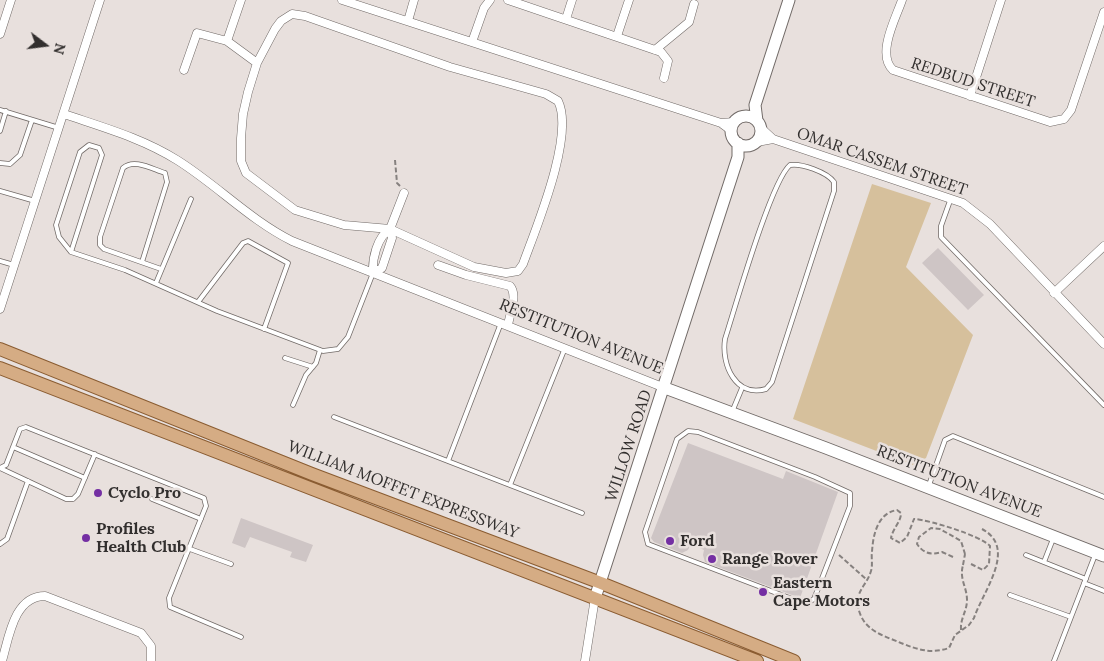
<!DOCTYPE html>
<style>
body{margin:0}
#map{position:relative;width:1104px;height:661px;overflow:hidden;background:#e8e0dd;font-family:Lora,serif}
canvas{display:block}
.north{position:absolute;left:20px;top:20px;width:50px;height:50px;-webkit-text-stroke:4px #e8e0dd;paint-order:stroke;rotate:105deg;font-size:14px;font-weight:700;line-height:20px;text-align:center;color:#322f2e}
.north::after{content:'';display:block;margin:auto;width:18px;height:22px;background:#322f2e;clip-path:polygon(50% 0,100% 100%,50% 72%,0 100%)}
</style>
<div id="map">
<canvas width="1104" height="661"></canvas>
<div class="north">N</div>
</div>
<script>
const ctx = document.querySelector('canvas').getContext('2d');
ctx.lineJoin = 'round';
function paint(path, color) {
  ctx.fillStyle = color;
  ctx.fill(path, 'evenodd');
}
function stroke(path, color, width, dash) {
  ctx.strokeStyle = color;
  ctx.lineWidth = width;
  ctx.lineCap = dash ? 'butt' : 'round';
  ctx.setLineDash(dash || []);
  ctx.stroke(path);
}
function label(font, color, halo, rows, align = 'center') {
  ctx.font = font + ' Lora,serif';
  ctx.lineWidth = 5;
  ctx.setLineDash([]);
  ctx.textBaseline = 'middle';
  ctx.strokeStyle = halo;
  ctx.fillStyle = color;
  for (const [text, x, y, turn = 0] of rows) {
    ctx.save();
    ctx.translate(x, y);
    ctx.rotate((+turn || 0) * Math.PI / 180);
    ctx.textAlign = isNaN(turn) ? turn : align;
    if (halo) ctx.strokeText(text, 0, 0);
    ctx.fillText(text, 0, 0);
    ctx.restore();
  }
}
paint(new Path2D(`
 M872,184l59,19 -25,64 67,68 -47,123 -13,7 -120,-46z`), '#d6c09c');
paint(new Path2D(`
 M938,248l46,47 -16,15 -46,-47z
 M688,443l95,36 3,-8 52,21 -38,106 -95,-36 -2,-7 1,-5 -13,-6 -3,6 -6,3 -28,-11 -3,-4z
 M241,518l72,27 -7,17 -16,-5 2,-5 -42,-15 -5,11 -13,-5z`), '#cec5c5');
const lane = new Path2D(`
 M0,110l59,18
 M0,131l6,-20
 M0,163l10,1 10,-9 12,-35
 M790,165c11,-2 37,7 44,17v9l-62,191 -6,7c-30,9 -45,-24 -41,-50 10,-31 46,-158 65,-174z
 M0,191l35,10
 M951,198l-10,28v11l163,168
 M71,252l31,-97 -3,-7 -10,-3 -9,7 -24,73 3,12 12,15 54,18 92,41 106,40 15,-2 10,-12 25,-64
 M0,261l14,4
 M142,262l25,-80 -2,-9c-13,-4 -31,-15 -42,-5l-23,69v8l4,4 57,20
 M156,283l35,-84
 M198,302l45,-59 5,-2 40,22 -24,66
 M285,358l28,9
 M293,405l13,-30 10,-12 4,-13
 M732,412l10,-24
 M334,417l248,96
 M688,431l10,1 117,45 35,16v13l-36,93 -7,4 -7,-1 -152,-58 -3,-12 32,-93z
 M13,447l72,31
 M448,461l53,-138
 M0,468l6,-3 14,-36 6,-2 178,71 2,8 -37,92 1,9 71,30
 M0,468l66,31h7l5,-5 17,-40
 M510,485l55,-137
 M929,485l16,-45 8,-4 151,61
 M152,499l49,20
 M0,544l7,-5 21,-58
 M190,549l41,15
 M1026,555l60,24
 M1044,562l9,-23
 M1084,583l20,8
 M1010,595l61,22
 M1054,661l41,-106`);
const street = new Path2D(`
 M342,0l379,123 11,8
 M508,0l153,52 7,9 -4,17
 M902,0c-6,18 -26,54 -9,70l157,52 14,-3 7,-9 33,-98
 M292,14l13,2 145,51 96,27 12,7c17,34 -22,127 -35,163l-5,7 -12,2 -32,-6 -84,-38 -46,-4 -49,-15 -49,-37 -5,-12v-23l2,-24 5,-22 9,-29 18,-34 6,-8z
 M566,19l6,-19
 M408,21l6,-21
 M0,34l11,-34
 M617,36l12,-36
 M227,41l14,-41
 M472,42l12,-34 6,-8
 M655,50l34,-28 5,-18
 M184,70l13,-37 30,8 30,22
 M970,96l31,-96
 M64,114c38,13 78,24 113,46 40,25 73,60 115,81l373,147
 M721,123l14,-1
 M761,128l12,11 190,64 27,21 114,120
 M757,142l16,-3
 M390,229c-13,8 -18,30 -17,44l9,-5 10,-30 -2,-9 14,-36
 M438,265l28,10 44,11c8,9 0,27 -2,39
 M1054,293l50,-47
 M0,309l100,-309
 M2,661c7,-24 12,-65 43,-65l96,37 10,13v15
 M585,661l10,-63`);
const secondary = new Path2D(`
 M731 131a15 15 0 1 1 30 0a15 15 0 1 1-30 0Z
 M757,121l-2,-16 34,-105
 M665,388l161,60 278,108
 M595,598l143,-441v-14`);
const primary = new Path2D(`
 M0,349l312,125 289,109 193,78
 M0,368l757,293`);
stroke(lane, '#716a67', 5.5);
stroke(street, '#716a67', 9);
stroke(secondary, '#716a67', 13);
stroke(primary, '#8a5c31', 14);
stroke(new Path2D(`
 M395,160l2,23 3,3
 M839,555l27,24
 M953,557l-11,-5c-11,3 -18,2 -25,-8l2,-7 12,-9 9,1 21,12 4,13
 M971,564l12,6 6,-6 1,-18c-9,-10 -60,-26 -76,-27l-7,18 -7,6 -9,-5c2,-10 10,-16 10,-25l-4,-3c-19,3 -24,24 -25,42 -1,6 1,12 -1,19 -5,17 -20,22 -10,45 7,16 26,21 40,27 18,7 30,11 48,5l6,-13 14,-10 5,-7c9,-27 44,-70 8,-89
 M961,630c-1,-11 6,-19 6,-30 0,-13 -8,-21 -4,-35`), '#86817f', 2, [5, 2.5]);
stroke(lane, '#fff', 4);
stroke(street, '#fff', 8);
stroke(secondary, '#fff', 11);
stroke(primary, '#d5ac84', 12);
stroke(new Path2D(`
 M963,565l2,-11`), '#86817f', 2, [5, 2.5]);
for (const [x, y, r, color] of [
 [98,493,5,"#742fa3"],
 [86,538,5,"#742fa3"],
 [670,541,5,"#742fa3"],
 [712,559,5,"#742fa3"],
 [763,592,5,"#742fa3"]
]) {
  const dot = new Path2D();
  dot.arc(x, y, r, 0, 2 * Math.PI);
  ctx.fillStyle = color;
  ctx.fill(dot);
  stroke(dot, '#e8e0dd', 2);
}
label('16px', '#322f2e', '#e8e0dd', [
 ["REDBUD STREET",973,83,18],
 ["OMAR CASSEM STREET",882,162,19],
 ["RESTITUTION AVENUE",581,337,22],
 ["WILLOW ROAD",629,446,-72],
 ["RESTITUTION AVENUE",959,482,21],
 ["WILLIAM MOFFET EXPRESSWAY",403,490,21]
]);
label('bold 16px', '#322f2e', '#e8e0dd', [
 ["Cyclo Pro",108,493],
 ["Profiles",96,529],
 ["Health Club",96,547],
 ["Ford",680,541],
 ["Range Rover",722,559],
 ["Eastern",773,583],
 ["Cape Motors",773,601]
], 'left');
</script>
